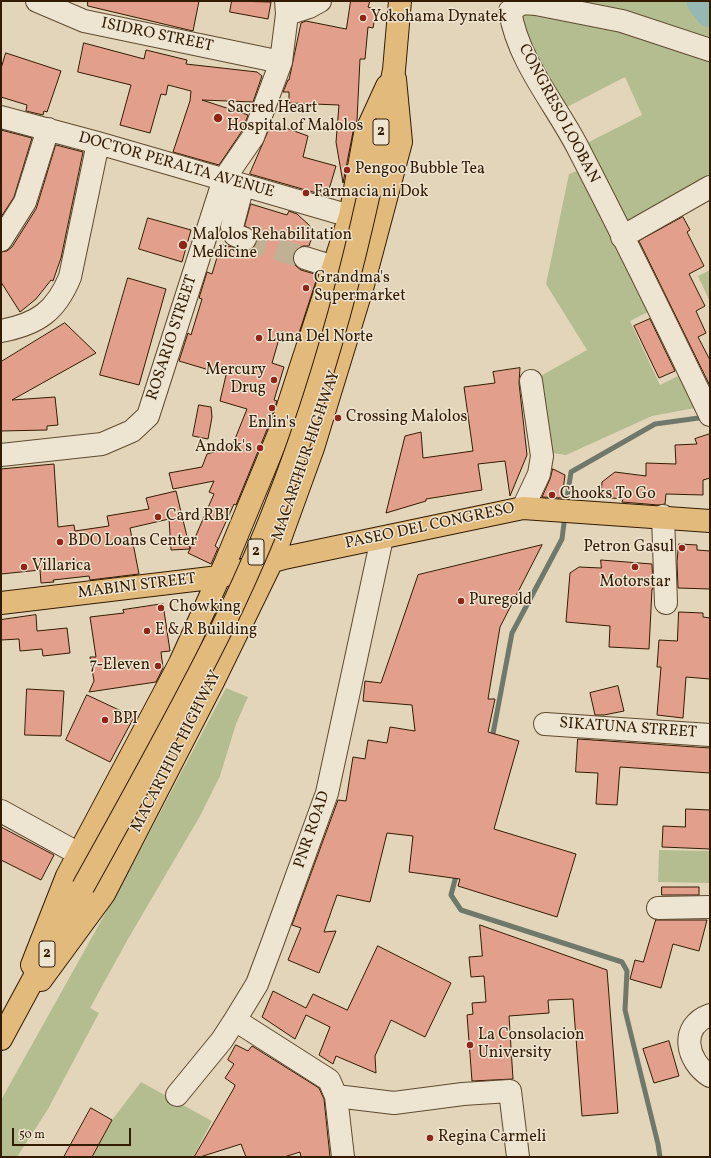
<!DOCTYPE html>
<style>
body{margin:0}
#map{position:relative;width:711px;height:1158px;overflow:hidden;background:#e3d5b9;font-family:Vollkorn,serif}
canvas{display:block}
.frame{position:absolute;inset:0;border:2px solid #331b00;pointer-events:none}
.scale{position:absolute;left:12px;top:1128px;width:119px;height:18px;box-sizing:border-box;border:2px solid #331b00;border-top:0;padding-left:5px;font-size:12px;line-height:14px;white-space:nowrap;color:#331b00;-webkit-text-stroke:3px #ede4d2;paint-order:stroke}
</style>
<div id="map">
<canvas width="711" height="1158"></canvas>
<div class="frame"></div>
<div class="scale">50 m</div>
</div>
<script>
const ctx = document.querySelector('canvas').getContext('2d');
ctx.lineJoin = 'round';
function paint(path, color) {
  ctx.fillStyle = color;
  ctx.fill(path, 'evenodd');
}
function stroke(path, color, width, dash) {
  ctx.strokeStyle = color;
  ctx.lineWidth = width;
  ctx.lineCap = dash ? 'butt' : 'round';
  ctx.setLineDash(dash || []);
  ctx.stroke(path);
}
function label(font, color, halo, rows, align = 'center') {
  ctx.font = font + ' Vollkorn,serif';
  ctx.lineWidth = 3;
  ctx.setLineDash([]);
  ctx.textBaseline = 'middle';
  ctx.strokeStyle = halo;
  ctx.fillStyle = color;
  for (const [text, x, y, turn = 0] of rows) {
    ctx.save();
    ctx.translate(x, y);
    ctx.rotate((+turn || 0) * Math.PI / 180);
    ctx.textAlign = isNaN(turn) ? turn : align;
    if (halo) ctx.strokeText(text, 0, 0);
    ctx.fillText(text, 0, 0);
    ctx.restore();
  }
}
paint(new Path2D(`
 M508,1h202v181l-76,43 -12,-3 -39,-77 59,-30 -17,-38 -62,32z
 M587,167l67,142 -24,12 30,64 24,-12 11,35 -43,8 -86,39 -28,-4 -8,-69 57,-32 -41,-66 23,-110z
 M710,270v32l-12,-26z
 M226,688l22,9 -12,27 -16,52 -20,40 -72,123 -38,69 9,5 -51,96 -31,48h-16v-57l133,-238z
 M659,850l51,1v32l-52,-1z
 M141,1082l71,39 -19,36h-101l20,-37z`), '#b4bd8f');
stroke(new Path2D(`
 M566,505l5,-33 84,-48 51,-7
 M492,739l20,-106 50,-94 3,-24
 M457,872l-6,23 10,15 161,52 5,9 -2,39 33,134 2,13`), '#6e796b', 5);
stroke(new Path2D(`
 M701,1l9,12`), '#95b8b2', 29);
const building = new Path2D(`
 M88,1h111l-6,30 -105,-25z
 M232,1l39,1 -3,17 -38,-7z
 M351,1h19l-2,6 8,3 -3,18 -5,-1 -3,32h-5l-3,61 -4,12 -10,51 -7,-41 3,-37 -50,-2v-11h-6l5,-12h1l12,-57 5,-2 40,8z
 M84,43l60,16 2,-9 41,10 -1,4 71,8 5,4 -9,26 -51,-2 46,15 -6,16 -23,34 -46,-13 17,-51 1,-10 -23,-6 -2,10 -5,-1 -11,39 -30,-8 11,-40 -53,-13z
 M6,53l55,18 -14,41 -3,-1 -1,4 -17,-4 1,-6 -26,-8v-28z
 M272,123l36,13 -5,21 33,9 -9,30 -77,-22z
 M1,130l31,8 -18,59 -13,20z
 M56,145l27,7 -22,106 -8,23 -2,-1 -15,19 -16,13 -19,-30v-30l6,-1 5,-4 24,-38z
 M251,204l36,11 2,-4 8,3 12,11 4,9 -4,12h-6l-6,3 -4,5v6l3,6 5,4 17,5 -20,61 -17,-4 -9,31 12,4 -10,33 3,1 -9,26 -32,78 -2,-1 -19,42 3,2 -7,16 -23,-11 2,-4 -19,1 -2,-31 -39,9 9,46 -49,6 -1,-4 -36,4 1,2 -13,1 -1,-13 -39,4v-105l53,-5 4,63 16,-2 1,6 34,-5 -2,-10 42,-7 -3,-11 30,-7 14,58 24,-55 -5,-2 5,-11 -41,8 -4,-16 33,-6 5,-13 32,-9 -6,-1 14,-35 -27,-8 6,-26 -47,-14 9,-28 3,2 11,-36 -3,-1 8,-26 5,2 9,-30 25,7 6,-2 4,-5 1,-6 -2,-6 -10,-6z
 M683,217l7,13 -3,2 17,34 -15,8 16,32 -9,5 10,22 -8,4 12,23v26l-71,-145z
 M148,218l43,12 -9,32 -43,-13z
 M128,278l38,11 -27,96 -39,-10z
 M650,319l25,52 -16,7 -25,-52z
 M65,323l31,30 -84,47 43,-3 3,28 -11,1v4l-46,1v-69z
 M520,368l-1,15 8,72 -17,41 -5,-35 -27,3 4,26 -56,9v2l-40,12 19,-77 16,-4 2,26 50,-7 -9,-64 31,-4 -2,-11z
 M199,405l12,2 1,10 -4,22 -15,-3z
 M710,434v44l-7,2v15l-37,-1 -1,10 -7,1 -36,-3 1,-3 -22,-2 1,-15 13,-10 31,4v-13l30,1 -1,-19 22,-1 -2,-5z
 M553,469l12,6 -3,23 -20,-1 8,-18z
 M679,544l18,1v5l13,1v38l-32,-1 -1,-26z
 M542,545l-42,82 -12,72h7l-7,33 31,9 -25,88 82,25 -19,63 -99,-31 2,-7 -51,-7 4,-36 -26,-3 -17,69 -33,-7 -13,37 12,-1 -17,42 -31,-13 13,-32 -9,-3 46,-125 8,1 7,-44 12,2 3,-19 19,3 3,-16 25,4 -3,-26 -49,-4 2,-20 16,2 37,-108z
 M601,560l51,4 1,25h-1l-3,60 -40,-2 1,-21 -44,-4 4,-49 9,-6 22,1z
 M163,604l7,47 -9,1 2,16 -7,14 -67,10 5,-11 -4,-24h6l-6,-40 34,-4 -1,-3z
 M679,612l24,1v4l7,1v61l-24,-2 -3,41 -26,-3 4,-48h-4l2,-27 18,1z
 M36,615l1,16 30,-3 3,25 -27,3 -1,-7 -22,2 -1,-12 -18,1v-20z
 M618,686l6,25 -20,4h-9l-5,-22z
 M27,689l37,2 -3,45 -36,-1z
 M87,695l47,22 -24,45 -44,-22z
 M578,739l132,9v25l-90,-6 -3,38 -21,-1 2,-31 -22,-1z
 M686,809l24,1v39l-48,-2 1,-21 22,1z
 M1,827l53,28 -13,25 -40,-20z
 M662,887h37v8h-37z
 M656,920h51l-8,31 -26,-7 -12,44 -31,-9 5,-19 8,2z
 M480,925l127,45 11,143 -36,3 -9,-117 -25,1 1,13 -40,3 4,63 -41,2 -5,-66 6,-1 -1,-11 14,-1 -2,-26 -13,1 -2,-20 13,-1z
 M378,946l73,37 -26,54 -34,-17 -16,36 1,17 -40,-17 -3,8 -14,-9 11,-28 -24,-12 -11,24 -33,-22 11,-26 33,17 7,-14 34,16z
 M669,1041l10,35 -25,7 -11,-34z
 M236,1045l12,6 4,-5 67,42 5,11 6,58h-29l-1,-5 -16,5h-38l-5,-13 -41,13h-6l40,-69 1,-3 -10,-7 9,-14 -6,-4z
 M91,1108l21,12 -20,37h-28z`);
paint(building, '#e2a08c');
stroke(building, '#331b00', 1);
stroke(new Path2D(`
 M245,239l60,19`), '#c0b094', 22, [22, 11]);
const minor = new Path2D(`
 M37,1l47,20 197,41
 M287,14l22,-7 11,-6
 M710,50l-88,-29 -86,-17 -14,-1 -12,8c8,50 44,91 67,135 46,89 90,179 133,269
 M1,117l97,26 252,73
 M243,185l-11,42 3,8 10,4
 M622,237l88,-50
 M1,240l24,-38 23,-73
 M305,258l29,9
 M1,331c37,-7 55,-20 69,-54l28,-134
 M1,455l101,-11 30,-13 16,-15 76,-237 29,-42 28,-75 6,-48 -1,-13
 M523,508l16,-34 3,-18 -11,-75
 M663,516l3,87
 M545,724l165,11
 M1,811l78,43
 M658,908l52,-1
 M710,1015c-31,11 -24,46 0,61
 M235,1020l94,60 7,16 7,61
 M177,1095l45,-55 13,-20 22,-36 15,-40 55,-151 55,-255
 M336,1096l58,7 69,-9 47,-3 8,66`);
const major = new Path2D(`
 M1,603l218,-26 65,-19 239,-50 187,13
 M32,965l35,-89 113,-213 45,-99 55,-133 70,-215 15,-82 22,-48
 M41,980l63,-86 109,-212 59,-121 41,-113 50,-163 38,-143 -6,-63`);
const highway = new Path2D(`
 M369,193l25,-123 6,-69
 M1,1039l82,-152`);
stroke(minor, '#5f4a2e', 24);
stroke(major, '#331b00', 24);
stroke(highway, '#331b00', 24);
stroke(minor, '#ede4d2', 22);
stroke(major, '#e2ba7c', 22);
stroke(highway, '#e2ba7c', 22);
const highwayBridge = new Path2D(`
 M83,887c47,-85 95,-170 138,-257 68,-137 115,-287 148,-437`);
stroke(highwayBridge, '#331b00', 24, []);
stroke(highwayBridge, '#e2ba7c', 22);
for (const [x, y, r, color] of [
 [363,18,4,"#8f2418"],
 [218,118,5,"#8f2418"],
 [347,170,4,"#8f2418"],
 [306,193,4,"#8f2418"],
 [183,245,5,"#8f2418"],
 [306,288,4,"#8f2418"],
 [259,338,4,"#8f2418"],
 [274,380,4,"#8f2418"],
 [272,408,4,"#8f2418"],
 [338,418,4,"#8f2418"],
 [260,448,4,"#8f2418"],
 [552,495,4,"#8f2418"],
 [158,517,4,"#8f2418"],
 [60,542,4,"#8f2418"],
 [682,548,4,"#8f2418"],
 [24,567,4,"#8f2418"],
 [635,567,4,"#8f2418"],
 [461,601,4,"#8f2418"],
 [161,608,4,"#8f2418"],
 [147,631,4,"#8f2418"],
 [158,666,4,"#8f2418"],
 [105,720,4,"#8f2418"],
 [470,1045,4,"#8f2418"],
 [430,1138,4,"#8f2418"]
]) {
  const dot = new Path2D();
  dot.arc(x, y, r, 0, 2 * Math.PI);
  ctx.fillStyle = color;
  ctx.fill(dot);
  stroke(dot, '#ede4d2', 1.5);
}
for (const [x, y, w] of [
 [381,132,16],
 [256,552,16],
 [47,954,16]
]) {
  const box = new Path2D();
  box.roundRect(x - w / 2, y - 13, w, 26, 3);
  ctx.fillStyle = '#ede4d2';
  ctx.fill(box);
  stroke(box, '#331b00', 1);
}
label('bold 15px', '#331b00', null, [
 ["2",381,132],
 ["2",256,552],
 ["2",47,954]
]);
label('16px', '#331b00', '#ede4d2', [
 ["Yokohama Dynatek",371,18],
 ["Sacred Heart",227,109],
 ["Hospital of Malolos",227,127],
 ["Pengoo Bubble Tea",355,170],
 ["Farmacia ni Dok",314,193],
 ["Malolos Rehabilitation",192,236],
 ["Medicine",192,254],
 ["Grandma's",314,279],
 ["Supermarket",314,297],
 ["Luna Del Norte",267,338],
 ["Mercury",266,371,"right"],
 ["Drug",266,389,"right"],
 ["Crossing Malolos",346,418],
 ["Enlin's",272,424,"center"],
 ["Andok's",252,448,"right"],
 ["Chooks To Go",560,495],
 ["Card RBI",166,517],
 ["BDO Loans Center",68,542],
 ["Petron Gasul",674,548,"right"],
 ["Villarica",32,567],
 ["Motorstar",635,583,"center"],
 ["Puregold",469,601],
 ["Chowking",169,608],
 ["E & R Building",155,631],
 ["7-Eleven",150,666,"right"],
 ["BPI",113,720],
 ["La Consolacion",478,1036],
 ["University",478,1054],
 ["Regina Carmeli",438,1138]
], 'left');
label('16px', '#331b00', '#ede4d2', [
 ["ISIDRO STREET",157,36,12],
 ["CONGRESO LOOBAN",558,114,62],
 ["DOCTOR PERALTA AVENUE",176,166,16],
 ["ROSARIO STREET",173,338,-72],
 ["MACARTHUR HIGHWAY",307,456,-71],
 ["PASEO DEL CONGRESO",430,527,-12],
 ["MABINI STREET",137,587,-7],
 ["SIKATUNA STREET",628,729,4],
 ["MACARTHUR HIGHWAY",177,752,-63],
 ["PNR ROAD",313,830,-71]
]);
</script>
